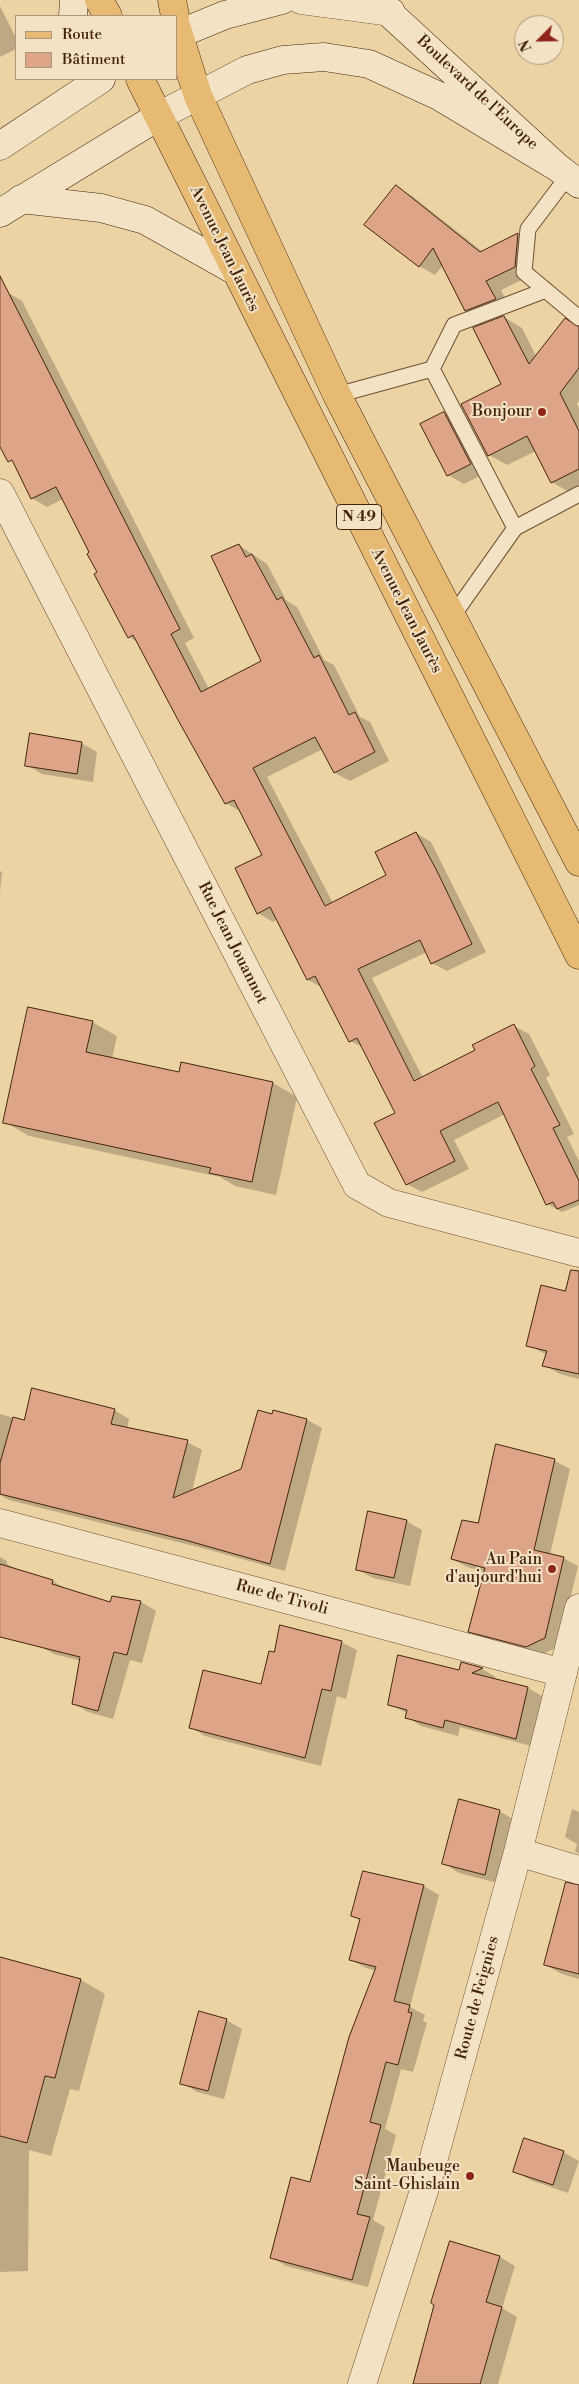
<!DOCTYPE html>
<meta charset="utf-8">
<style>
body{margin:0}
#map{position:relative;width:579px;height:2384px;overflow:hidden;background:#ecd3a4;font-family:"Libre Bodoni",serif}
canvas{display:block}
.legend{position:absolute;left:15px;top:15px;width:162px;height:65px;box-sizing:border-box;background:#f3e2c4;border:1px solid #ad967b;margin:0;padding:6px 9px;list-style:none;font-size:15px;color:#43250d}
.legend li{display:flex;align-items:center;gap:10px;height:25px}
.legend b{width:25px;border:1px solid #ad967b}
.north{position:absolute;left:514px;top:15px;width:50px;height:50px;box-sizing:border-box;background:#f3e2c4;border:1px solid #ad967b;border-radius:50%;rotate:247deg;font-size:14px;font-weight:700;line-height:20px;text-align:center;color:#43250d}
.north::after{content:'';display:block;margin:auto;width:18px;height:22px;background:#8f2418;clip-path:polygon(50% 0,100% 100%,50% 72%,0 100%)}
</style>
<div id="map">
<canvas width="579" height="2384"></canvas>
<ul class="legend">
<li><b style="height:6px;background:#e6ba72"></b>Route</li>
<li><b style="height:14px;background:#dea488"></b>Bâtiment</li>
</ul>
<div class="north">N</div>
</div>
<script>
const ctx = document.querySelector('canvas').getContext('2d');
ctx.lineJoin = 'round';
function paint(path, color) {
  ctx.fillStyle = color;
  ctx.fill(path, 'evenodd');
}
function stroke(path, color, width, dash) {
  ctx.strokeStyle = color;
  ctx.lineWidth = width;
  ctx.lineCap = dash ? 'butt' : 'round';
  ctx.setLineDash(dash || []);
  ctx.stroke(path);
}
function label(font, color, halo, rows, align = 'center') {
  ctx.font = font + ' "Libre Bodoni",serif';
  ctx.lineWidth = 4;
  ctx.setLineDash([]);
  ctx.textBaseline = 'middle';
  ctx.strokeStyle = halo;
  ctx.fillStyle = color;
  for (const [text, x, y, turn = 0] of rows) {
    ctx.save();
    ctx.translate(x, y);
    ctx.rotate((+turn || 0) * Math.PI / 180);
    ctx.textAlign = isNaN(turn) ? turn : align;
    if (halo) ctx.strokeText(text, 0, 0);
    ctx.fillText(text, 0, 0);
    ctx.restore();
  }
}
paint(new Path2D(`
 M0,6l16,32v11l-16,8z
 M396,187l16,9 71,56 35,-17 16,8 -4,33 -29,14 9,18 -29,11 -15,-9 -23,-45 -8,10 -16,-9z
 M0,288l22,13 172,337 -9,5 24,46 54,-27 -24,-117 28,19 19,36 11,7 27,53 10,5 26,52 10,5 19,39 -39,20 -15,-8 -12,-24 -56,28 66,126 55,-28 28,-42 15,9 55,110 -39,19 -15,-8 -5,-11 -55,26 51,100 54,-27 37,-25 15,8 21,41 -4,3 28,56 -7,3 12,24v44l-17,7 -15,-8 -42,-90 -51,26 15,29 -47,23 -15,-8 -10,-71 -33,-65 -14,-7 -27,-53 -15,-8 -31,-61 -4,3 -15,-9 6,-58 -23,-43 -15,-9 -87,-160 -10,-6 -66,-138 -16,8 -15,-9 -32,-66z
 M504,317l18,11 14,28 43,-28v73l-2,3 2,4v80l-10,4 -17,-10 -16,-31 -29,14 -18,-10 13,-71z
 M444,413l16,9 26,51 -22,11 -16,-9z
 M81,743l16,9 -4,30 -51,-8 -15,-9z
 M0,871l2,1 -2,21z
 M92,1022l25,14 -5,23 68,15 93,9 24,14 -21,98 -41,-9 -15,-9 -191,-41 -24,-14z
 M579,1295v84l-19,-5 -16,-9 3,-10 -19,-10z
 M114,1410l15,9 -2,10 60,13 15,8 -10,41 50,-21 32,-59 33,9 15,8 -37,143 -83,-23 -193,-48 -9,-5v-81l24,7z
 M497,1446l58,15 15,8 -20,86 13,3 15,8 -19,80 -18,9 -56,-15 -15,-9 15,-59 -18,-5 -15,-8 27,-35z
 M406,1521l16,9 -12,56 -37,-8 -16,-9z
 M0,1557l7,4v3l15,8 31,9 15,9 43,13 1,-6 29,5 15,9 -14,52 -12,-3 -17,59 -25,-7 -15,-9 8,-42 -27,-7 -15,-8 -39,-36z
 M341,1642l16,8 -11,49 -9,-3 -16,70 -116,-30 -15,-9 72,-41 13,-33z
 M461,1663l21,6 14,8 -5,2 37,9 14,8 -11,50 -71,-19 -2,9 -37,-10 -14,-9v-4l-18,-9 71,-33z
 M572,1809l7,3v42l-4,-3 2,-7 -12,-7z
 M499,1811l16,9 -14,64 -42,-11 -15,-10z
 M364,1872l60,14 15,9 -29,112 15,8 -2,6 4,2 -14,49 -12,-3 -16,60 11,6 -23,85 12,7 -17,60 -82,-21 -15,-9 40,-73 65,-213 -10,-3 -15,-8 10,-39 -8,-5z
 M579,1886v93l-17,-5 -17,-9z
 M0,1958l81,22 24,14 -26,97 -9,-2 -19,67 -22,-6 -1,121 -28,1z
 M226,2020l16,9 -18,70 -27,-7 -15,-9z
 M563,2152l16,9 -11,32 -38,-13 -15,-9z
 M451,2243l49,14 15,9 -13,42 15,9 -19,67h-85z`), '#0003');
const building = new Path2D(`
 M396,185l84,67 38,-19 -3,34 -29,14 10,18 -31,12 -32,-63 -14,19 -55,-42z
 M0,276l180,353 -9,5 30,58 60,-31 -50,-105 28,-12 7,13 6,-3 25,46 5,-3 32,61 5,-3 30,60 6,-3 20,40 -41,21 -19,-36 -62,31 72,138 61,-31 -11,-23 41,-20 21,39 35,73 -41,20 -11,-24 -62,29 56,112 61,-31 -3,-5 42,-21 21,42 -4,3 29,56 -7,3 26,53v19l-22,9 -4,-7 -7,3 -48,-103 -58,29 15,30 -49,24 -32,-62 21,-10 -38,-75 -8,4 -34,-66 -8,4 -37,-73 -13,7 -22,-46 27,-13 -28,-55 -9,4 -47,-84 -45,-85 -5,3 -34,-64 3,-2 -10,-18 2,-2 -33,-65 -25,12 -19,-39 -4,2 -8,-15z
 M504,316l25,48 36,-46 14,9v41l-19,25 19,38v38l-28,14 -24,-47 -39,20 -27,-52 40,-20 -28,-56z
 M444,412l27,52 -24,12 -27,-52z
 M30,733l52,9 -5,32 -52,-8z
 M28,1007l65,14 -7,31 93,20 2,-10 92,20 -21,100 -43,-9 2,-5 -208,-45z
 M571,1270l8,1v103l-37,-8 5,-15 -21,-5 15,-61 24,6z
 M32,1388l83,21 -4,15 77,16 -15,58 68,-29 17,-59 14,4 1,-4 34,9 -37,145 -85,-24 -185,-46v-31l13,-46 11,3z
 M496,1444l59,15 -21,91 30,7 -19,81 -19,9 -58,-15 17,-64 -34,-9 11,-39 16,3z
 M368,1511l39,9 -13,58 -38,-8z
 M0,1564l53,16 -1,4 58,18 2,-6 29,5 -14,54 -13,-3 -16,59 -26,-7 8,-47 -80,-20z
 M280,1625l62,16 -11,50 -9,-2 -17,69 -116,-30 14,-58 58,14 8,-33 5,1z
 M398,1655l61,15 2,-8 22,6 -11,5 56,14 -12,52 -71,-19 -2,8 -38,-10 2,-8 -19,-5z
 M459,1799l41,11 -15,65 -43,-11z
 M363,1871l61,14 -30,116 16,4 -2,7 4,1 -14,52 -12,-3 -16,60 11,3 -24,89 13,3 -18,63 -82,-22 21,-81 19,5 39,-145 27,-70 -27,-7 11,-41 -9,-3z
 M566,1882l13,3v89l-35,-9z
 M0,1957l81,22 -26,99 -10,-2 -18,67 -27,-7z
 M199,2011l28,8 -19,72 -28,-7z
 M524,2138l40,13 -11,34 -40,-13z
 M450,2241l50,15 -14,46 16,5 -22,77h-67l21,-79 -3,-2z`);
paint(building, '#dea488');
stroke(building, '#43250d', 1);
const lane = new Path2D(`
 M568,176l-40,53 -4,43 55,46
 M432,369l22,-44 92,-35
 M337,395l95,-26 83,159 -63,89
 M515,528l64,-34`);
const street = new Path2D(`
 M0,493l357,692 32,18 190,50
 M0,1523l563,150
 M518,1852l61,18
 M362,2384l68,-212 88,-320 61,-244`);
const secondary = new Path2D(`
 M301,0l90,12
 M375,0l182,167 22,17
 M73,16l1,-16
 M176,35l49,-20 57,-15
 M0,146l101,-67
 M21,199l80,9 44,12 89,50
 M0,213l159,-97 88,-46 36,-10 41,-3 45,7 70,32 118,71`);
const primary = new Path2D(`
 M99,0l9,16
 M172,0l3,16
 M176,26l22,70 139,299 242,467
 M140,79l439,876`);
stroke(lane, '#6d5033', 17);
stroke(street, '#6d5033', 29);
stroke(secondary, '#43250d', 29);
stroke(primary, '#43250d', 29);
stroke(lane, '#f3e2c4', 15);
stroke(street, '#f3e2c4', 28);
stroke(secondary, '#f3e2c4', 28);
stroke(primary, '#e6ba72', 28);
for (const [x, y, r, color] of [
 [542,412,5,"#8f2418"],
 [552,1569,5,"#8f2418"],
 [470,2176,5,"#8f2418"]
]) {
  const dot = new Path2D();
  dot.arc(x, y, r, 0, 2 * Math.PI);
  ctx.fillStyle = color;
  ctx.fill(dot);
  stroke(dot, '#f3e2c4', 2);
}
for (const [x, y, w] of [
 [359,517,45]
]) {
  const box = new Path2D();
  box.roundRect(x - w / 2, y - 12.5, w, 25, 4);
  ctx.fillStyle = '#f3e2c4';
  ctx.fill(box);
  stroke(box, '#43250d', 1);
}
label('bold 15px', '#43250d', null, [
 ["N 49",359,517]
]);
label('16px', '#43250d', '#f3e2c4', [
 ["Boulevard de l'Europe",477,93,43],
 ["Avenue Jean Jaurès",224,249,64],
 ["Avenue Jean Jaurès",406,611,63],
 ["Rue Jean Jouannot",232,943,63],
 ["Rue de Tivoli",282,1598,15],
 ["Route de Feignies",478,1998,-75]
]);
label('16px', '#43250d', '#f3e2c4', [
 ["Bonjour",532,412],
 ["Au Pain",542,1560],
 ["d'aujourd'hui",542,1578],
 ["Maubeuge",460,2167],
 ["Saint-Ghislain",460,2185]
], 'right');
</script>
